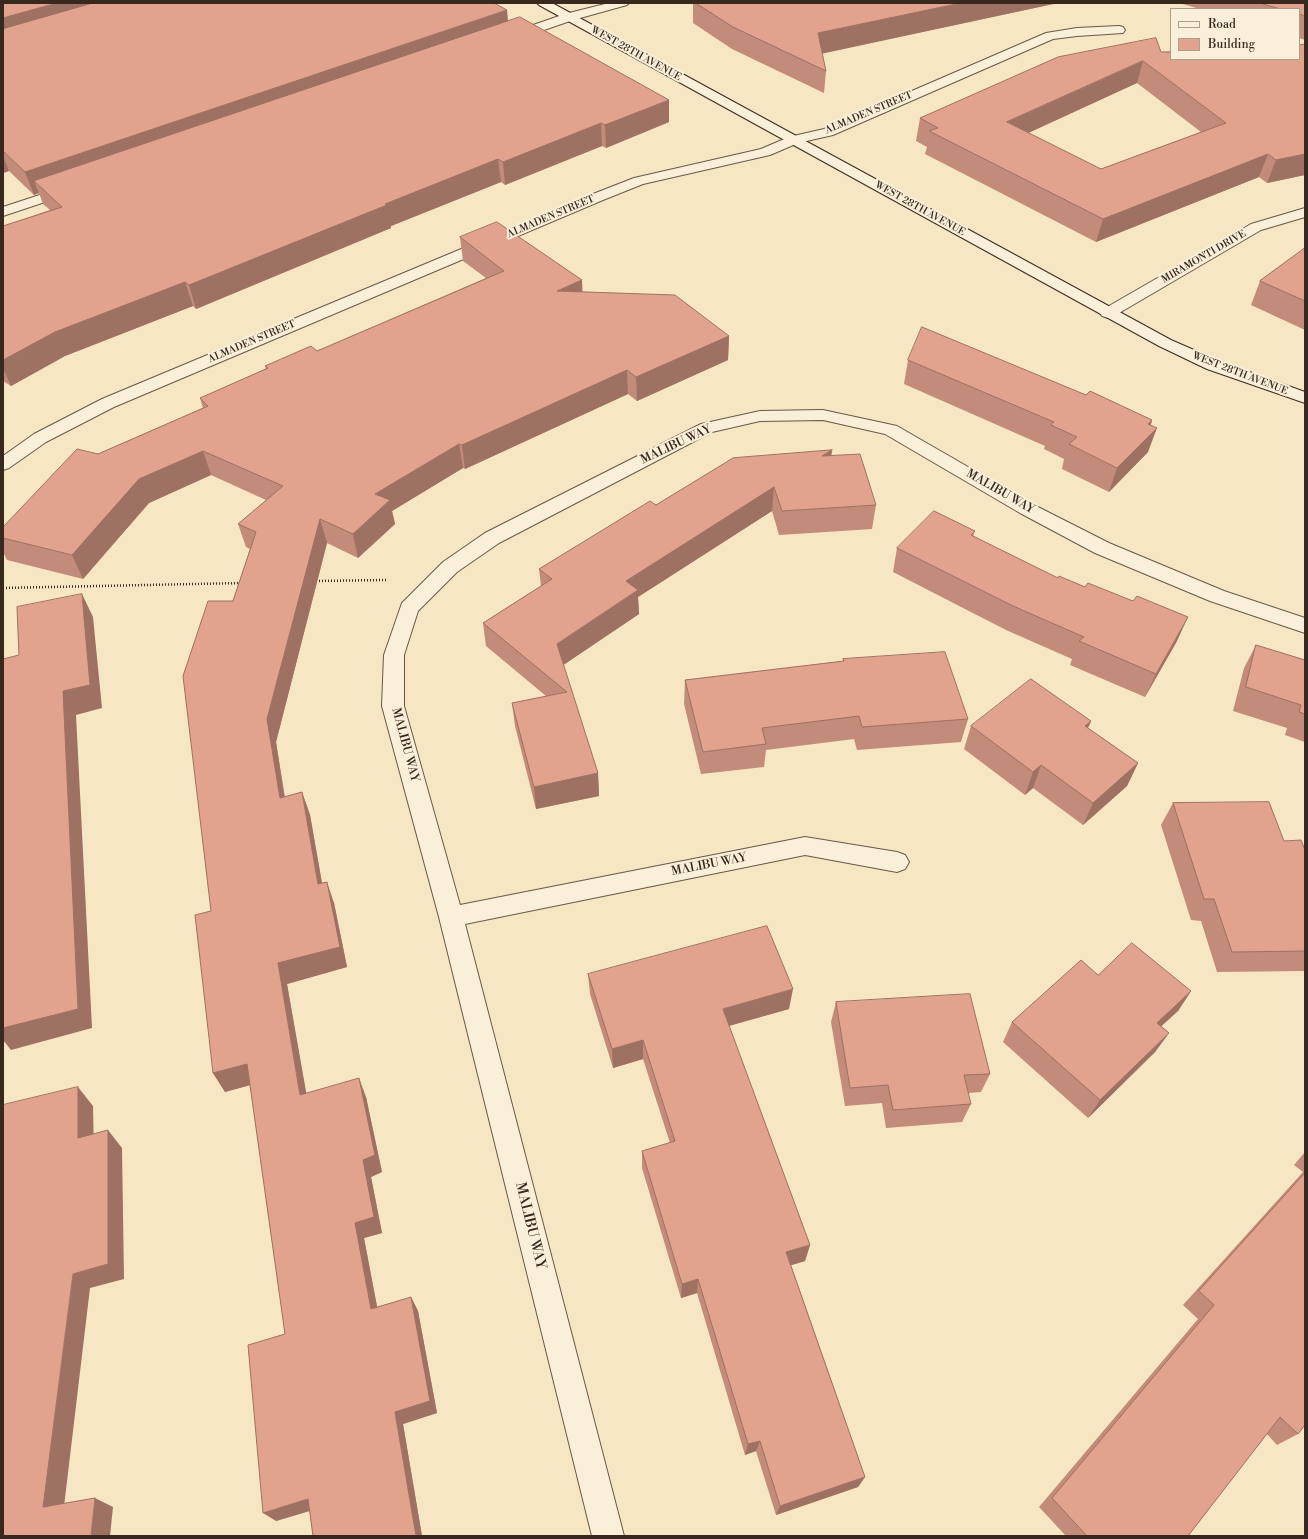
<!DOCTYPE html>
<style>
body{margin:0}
#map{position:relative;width:1308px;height:1539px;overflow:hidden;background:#f7e6c4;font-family:"Libre Bodoni",serif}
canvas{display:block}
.frame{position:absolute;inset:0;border:4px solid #39281e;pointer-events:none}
.legend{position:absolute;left:1170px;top:8px;width:130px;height:52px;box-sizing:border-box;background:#faefd9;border:1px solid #ad9f8e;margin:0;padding:5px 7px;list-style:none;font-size:12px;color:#39281e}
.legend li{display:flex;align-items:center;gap:8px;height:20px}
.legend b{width:20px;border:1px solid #ad9f8e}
</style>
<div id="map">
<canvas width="1308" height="1539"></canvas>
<div class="frame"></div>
<ul class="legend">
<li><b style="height:5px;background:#faefd9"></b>Road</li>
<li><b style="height:11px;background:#e1a28e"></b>Building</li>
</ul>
</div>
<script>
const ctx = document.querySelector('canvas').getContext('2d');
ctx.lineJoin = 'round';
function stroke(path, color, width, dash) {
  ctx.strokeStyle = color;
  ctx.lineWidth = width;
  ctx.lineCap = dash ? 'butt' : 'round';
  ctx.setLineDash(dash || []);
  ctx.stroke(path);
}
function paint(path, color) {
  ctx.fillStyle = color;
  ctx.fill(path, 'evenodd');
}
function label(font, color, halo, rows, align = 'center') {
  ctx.font = font + ' "Libre Bodoni",serif';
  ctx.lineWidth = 4;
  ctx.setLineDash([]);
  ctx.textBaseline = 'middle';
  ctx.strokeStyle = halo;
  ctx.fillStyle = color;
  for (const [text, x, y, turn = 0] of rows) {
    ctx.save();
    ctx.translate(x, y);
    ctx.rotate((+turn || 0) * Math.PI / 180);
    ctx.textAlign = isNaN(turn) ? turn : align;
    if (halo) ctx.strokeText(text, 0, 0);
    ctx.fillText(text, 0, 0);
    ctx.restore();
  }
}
const minor = new Path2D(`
 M609,3h20l-2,2 -54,15 -58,20h-8l-2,-3 2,-3 58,-20z
 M1119,26l4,1 2,3 -2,3 -46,3 -24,3 -220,96 -35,8 -28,12 -127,29 -40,16 -489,207 -68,35 -37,26 -6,2v-14l31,-22 68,-35 491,-205 41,-16 127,-29 28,-12 35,-8 222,-96 31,-5z
 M70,185l5,1 2,3 -2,3 -72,24v-9z
 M1305,208v9l-44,13 -147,86 -6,2 -6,-2 -2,-3 2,-3 149,-86z
 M823,410l74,16 137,79 75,38 115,48 81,27v15l-95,-32 -115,-48 -75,-40 -135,-79 -62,-14 -63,1 -48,11 -213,111 -42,29 -39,39 -14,44v51l56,199 345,-68 92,15 8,3 4,7 -4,7 -8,3 -92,-17 -340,69 159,612h-32l-153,-619 -57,-211 2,-51 18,-52 41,-41 42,-29 216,-109 59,-13z`);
const secondary = new Path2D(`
 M537,3h15l619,337 48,21 86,31v11l-98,-34 -48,-23 -620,-341z`);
stroke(minor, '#685848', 2);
stroke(secondary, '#39281e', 2);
stroke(new Path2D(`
 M313,581l73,-1
 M3,588l239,-5`), '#39281e', 2.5, [1, 2]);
paint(minor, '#faefd9');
paint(secondary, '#faefd9');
paint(new Path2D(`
 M3,3l505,19 161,78v22l-63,26 -4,-2 -97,39 -4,-3 -110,44v2l-195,81 -3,-3 -128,50 -54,30 -8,-5v-155l47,-16 -7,-6 -4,-11 -5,2 -25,-24 -6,2z
 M693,3h365l-236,50 4,18 -2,22 -92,-44 -39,-26z
 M1179,3h126v37l-6,-2v-29h-99z
 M1305,44v131l-38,8 -8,-6 -163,65 -171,-88 2,-7 -11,-6 4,-23 241,-66zM1137,83l64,49 -100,37 -73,-36z
 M460,237l122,43v12l147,44 -1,24 -91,41 -9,-7 -163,75 -2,-1 -71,43 3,13 -37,34 -31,-15 -51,199 9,55 17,-5 8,23 12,68 12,20 13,64 -60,17 19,110 60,3 16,75 -11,5 11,56 -18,5 13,69 34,-10 7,14 19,102 -34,11 19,112h-109l-3,-25 -34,10 9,-187 -35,-249 -25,7 -12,-19 -2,-162 22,-310 17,-52 -4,-2 -8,-23 28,-24 -55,-25 -62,28 -66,76 -76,-19 -4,-8v-25l95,-73 105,-46 -3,-10 66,-29 -1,-3 52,-15 169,-73 -23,-17z
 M1305,248v82l-54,-25 9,-24z
 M908,360l178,35 66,25 -1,5 -3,27 -39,40 -47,-23 2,-10 -20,-10 1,-3 -141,-62z
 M832,450l-1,6 45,49 -4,24 -93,6 -7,-24 -134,86 1,17 -76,51 35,108 1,23 -63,13 -21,-83 -3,-23 34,-7 -60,-50 -3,-23 58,-37 -2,-17 117,-64z
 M975,531l-2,5 204,105 -32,56 -75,-32 2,-6 -66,-29 -113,-58 4,-24z
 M1256,645l49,15v82l-20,-7 2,-7 -54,-17 11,-43z
 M843,659l125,60 -7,23 -104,8 -3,-11 -88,11 -2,17 -63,7 -17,-70 1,-24 158,-19z
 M1091,721l-3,7 50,35 -11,23 -44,39 -50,-37 -8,7 -61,-46 7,-23z
 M1173,803l111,38 21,9v121l-88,1 -16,-51 -10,-1 -30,-95z
 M588,974l201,35 -60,17 81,219 -5,16 -14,4 74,212 -7,10 -82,28 -20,-64 -11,4 -48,-162 -16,5 -39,-130v-17l28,-8 -27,-84 -30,9 -23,-74z
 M1098,975l93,16 -13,20 -17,15 8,7 -14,19 -67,66 -85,-76 9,-20z
 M836,1002l154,72 -9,18 -13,1 3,11 -9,18 -76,6 -4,-25 -37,3 -14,-84z
 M1305,1152v273l-7,9 -21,11 -10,-11 -79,102h-122l-27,-29 159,-188 -15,-14 120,-133 -9,-7z`), '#c28b7a');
paint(new Path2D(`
 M57,3h81l-135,39v-24z
 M961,3h97l-242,52 2,-22z
 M507,10l2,22 -475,149 5,12 -5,2 -9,-23z
 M1143,61l-6,22 -135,62 5,-23z
 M669,100v22l-63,26 -1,-23z
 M601,123l1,23 -97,39 -2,-23z
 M1268,154l-9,23 -163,65 7,-23z
 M1305,154v21l-38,8 9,-23z
 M3,156l6,15 -6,2z
 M498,159l3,23 -110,44v2l-195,81 -7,-24 196,-81z
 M582,280l1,24 -26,-13z
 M185,282l8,24 -128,50 -54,30 -8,-18v-8l52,-28z
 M729,336l-1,24 -91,41 -1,-24z
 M627,370l1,24 -163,75 -3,-24z
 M1152,420l-7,20 12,-12 -9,24 -39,40 8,-24 31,-44z
 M459,444l4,24 -71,43 3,13 -37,34 -5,-24 22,-40z
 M832,450l-4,24 -6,-18z
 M203,451l8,24 -62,28 -66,76 -11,-24 67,-76z
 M774,487l-2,24 -134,86 1,17 -80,54 -2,-24 69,-63z
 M320,519l7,24 -51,199 12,78 -8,-22 -13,-79z
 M82,594l11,23 9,91 -26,7 16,313 -81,22 -8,-10v-12l60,-337z
 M1188,617l-11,24 -32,56 11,-23z
 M1091,721l-10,23 4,-18z
 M1138,763l-11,23 -44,39 10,-22z
 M1041,765l-8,23 -8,7 8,-23z
 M598,773l1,23 -63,13 -2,-22z
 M302,792l8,23 16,91 -8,-22z
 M327,882l7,21 13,64 -60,17 23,130 -10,-19 -22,-132z
 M793,989l-4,20 -68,19 2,-19z
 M1191,991l-13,20 -34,31 13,-19z
 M1169,1033l-14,19 -67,66 12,-18z
 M643,1040v19l-30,9 -1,-19z
 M247,1064l11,19 -33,9 -12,-19z
 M359,1078l7,19 16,75 -11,5 11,56 -18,5 16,84 -9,-13 -16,-86 8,-63z
 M78,1087l15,19 1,49 -16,-17z
 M108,1130l14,18 2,131 -34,9 -27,227 -20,-8 30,-233z
 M810,1245l-5,16 -23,7 4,-16z
 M698,1279l-1,14 -16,5 1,-14z
 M411,1297l7,14 19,102 -34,11 19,112h-6l-21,-124z
 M760,1441l-4,10 -11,4 3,-11z
 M865,1477l-7,10 -82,28 4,-9z
 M95,1498l18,9 -3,29h-19z
 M308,1499l11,9 -43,13 -13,-8z`), '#9e7163');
const building = new Path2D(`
 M3,3h54l-54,15z
 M93,3h401l13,7 -482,162 -22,-21v-122z
 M696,3h265l-143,30 8,38 -93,-44z
 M1260,3h45v13l-6,-2v-5h-18z
 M520,17l149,83 -64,25 -4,-2 -98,39 -5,-3 -113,45 2,1 -198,80 -4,-3 -130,50 -52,28v-134l59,-19 -28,-26z
 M1156,38l5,14h10v7h128v-14l6,-1v110l-29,6 -8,-6 -165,65 -174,-88 9,-3 -18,-10 138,-61zM1143,61l83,62 -125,46 -94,-47z
 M497,222l85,58 -25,11 118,4 54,41 -93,41 -9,-7 -165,75 -3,-1 -84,50 15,6 -37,34 -33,-15 -53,200 13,79 22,-6 16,92 9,-2 13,65 -62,16 22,132 59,-17 16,77 -12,5 11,57 -19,6 16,86 40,-12 19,104 -35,11 21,124h-103l-5,-37 -45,14 -15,-168 37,-11 -38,-270 -34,9 -18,-158 16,-4 -28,-235 25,-75h25l23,-69 -18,-8 45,-38 -80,-35 -64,28 -67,76 -69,-17v-11l74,-78 21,5 110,-48 -8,-8 68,-30 -3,-2 46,-20 6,5 187,-80 -44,-34z
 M1305,248v53l-45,-20z
 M922,327l164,68 4,-4 62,29 -4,4 9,4 -40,40 -48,-24 8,-7 -26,-12 3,-3 -146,-62z
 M832,450l-10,6 38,-2 16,51 -94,6 -8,-24 -148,94 12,9 -81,54 41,129 -64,14 -22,-84 55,-11 -84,-69 69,-44 -13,-10 111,-68 6,4 77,-47z
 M934,511l41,20 -4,4 87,43 1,-2 26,11 3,-4 45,18 4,-5 51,21 -32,57 -77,-33 5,-4 -71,-31 -116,-58z
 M82,594l8,91 -27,6 15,318 -75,19v-369l16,-4 -2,-48z
 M1256,645l49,15v54l-6,-2 2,-7 -55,-18z
 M945,652l23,67 -106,8 -3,-11 -97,12 4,16 -63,8 -18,-72 159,-19 -1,-2z
 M1031,679l60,42 -6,5 53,37 -45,40 -52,-38 -8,7 -62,-46z
 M1269,802l15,39 17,-1 4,10v101l-73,1 -18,-53h-10l-31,-96z
 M767,926l26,63 -70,20 87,236 -24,7 79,225 -85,29 -20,-65 -12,3 -50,-165 -16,5 -40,-133 33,-10 -32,-101 -31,9 -24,-75z
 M1132,943l59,48 -34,32 12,10 -69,67 -88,-78 69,-62 17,15z
 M970,994l20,80 -26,1 7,29 -78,6 -5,-25 -38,3 -14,-86z
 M78,1087v51l30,-8v134l-35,10 -30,233 52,-9 -4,38h-88v-431z
 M1305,1173v252l-7,9 -18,-17 -92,119h-101l-35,-38 162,-193 -15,-14z`);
paint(building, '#e1a28e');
stroke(building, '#9e7163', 1);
label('10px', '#39281e', '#faefd9', [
 ["WEST 28TH AVENUE",636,54,29],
 ["ALMADEN STREET",869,113,-23],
 ["WEST 28TH AVENUE",920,209,29],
 ["ALMADEN STREET",551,217,-23],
 ["MIRAMONTI DRIVE",1204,257,-30],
 ["ALMADEN STREET",252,342,-23],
 ["WEST 28TH AVENUE",1240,374,21]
]);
label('12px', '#39281e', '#faefd9', [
 ["MALIBU WAY",676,445,-25],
 ["MALIBU WAY",1000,492,30],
 ["MALIBU WAY",405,745,75],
 ["MALIBU WAY",709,865,-11]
]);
label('14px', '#39281e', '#faefd9', [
 ["MALIBU WAY",530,1226,76]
]);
</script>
